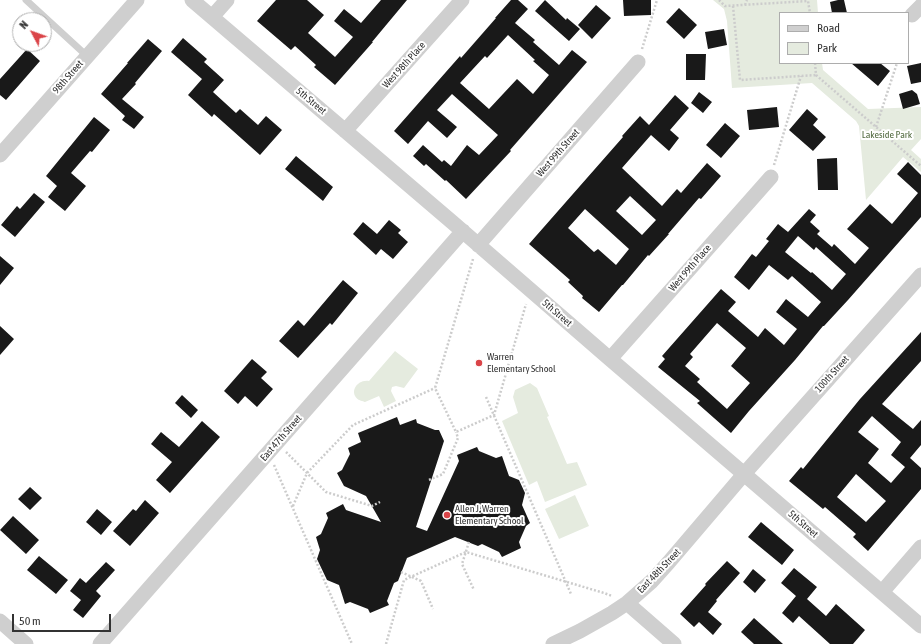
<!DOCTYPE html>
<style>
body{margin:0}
#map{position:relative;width:921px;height:644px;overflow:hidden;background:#fff;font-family:"Asap Condensed",sans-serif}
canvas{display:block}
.legend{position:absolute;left:779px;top:12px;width:130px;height:52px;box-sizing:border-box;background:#fff;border:1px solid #adadad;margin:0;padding:5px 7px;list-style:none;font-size:12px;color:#323232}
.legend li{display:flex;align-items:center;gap:8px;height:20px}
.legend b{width:20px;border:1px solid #adadad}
.north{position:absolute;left:12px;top:12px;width:40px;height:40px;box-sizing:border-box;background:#fff;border:1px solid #adadad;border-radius:50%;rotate:311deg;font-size:11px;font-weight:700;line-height:16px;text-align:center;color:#323232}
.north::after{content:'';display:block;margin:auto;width:14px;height:18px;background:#da4448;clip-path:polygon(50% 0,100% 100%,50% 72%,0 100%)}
.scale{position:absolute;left:12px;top:614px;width:99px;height:18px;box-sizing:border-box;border:2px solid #323232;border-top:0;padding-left:5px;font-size:12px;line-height:14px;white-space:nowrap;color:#323232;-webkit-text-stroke:3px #fff;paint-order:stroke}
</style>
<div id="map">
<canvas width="921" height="644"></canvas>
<ul class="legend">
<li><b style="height:5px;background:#cfcfcf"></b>Road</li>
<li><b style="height:11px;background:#e5ebdf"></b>Park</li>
</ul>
<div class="north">N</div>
<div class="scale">50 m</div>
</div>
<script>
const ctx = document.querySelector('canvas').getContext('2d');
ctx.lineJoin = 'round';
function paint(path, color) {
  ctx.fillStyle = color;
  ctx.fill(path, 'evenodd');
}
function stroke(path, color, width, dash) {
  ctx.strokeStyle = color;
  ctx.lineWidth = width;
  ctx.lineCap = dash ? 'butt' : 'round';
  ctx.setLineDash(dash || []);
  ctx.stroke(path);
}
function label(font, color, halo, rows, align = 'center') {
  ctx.font = font + ' "Asap Condensed",sans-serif';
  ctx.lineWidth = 4;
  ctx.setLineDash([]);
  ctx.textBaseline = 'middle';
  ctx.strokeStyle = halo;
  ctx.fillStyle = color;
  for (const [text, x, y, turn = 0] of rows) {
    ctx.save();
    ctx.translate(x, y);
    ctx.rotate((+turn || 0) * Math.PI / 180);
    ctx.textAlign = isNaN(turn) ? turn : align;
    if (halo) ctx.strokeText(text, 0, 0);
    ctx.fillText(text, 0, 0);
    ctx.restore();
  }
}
paint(new Path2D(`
 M713,0h104l1,13h-38v50h42l1,7 45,39 53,-2v32l-10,11 10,9v13l-18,-15 -37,43 -7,-74 -3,-5 -44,-38 -80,5 -5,-67 -3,-12z
 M395,351l23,18 -14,19 -8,-2 -4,1 -1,4 5,10 -12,6 -5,-11 -14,6c0,0 -6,-2 -6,-2 -11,-7 -2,-21 10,-19z
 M530,383l7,5 12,28 -2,1 20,47 10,-2 10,23 -42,17 -8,-21 -8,4 -27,-64 16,-8 -5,-16 2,-7z
 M575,495l14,31 -30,13 -14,-30z`), '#e5ebdf');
paint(new Path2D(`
 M276,0h31l17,15 -16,18 27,24 18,-20 -19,-16 10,-12 17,14 20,-23h26l-35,42h1l-38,43 -21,-18 2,-2 -21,-19 -4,4 -34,-29z
 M511,0h7l10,9 -13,14 20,17 -2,2 26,23 13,-15 15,12 -77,88 1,1 -45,48 -20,-19 -1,1 -19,-17 -2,2 -11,-10 10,-11 19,17 2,-2 7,6 16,-21 12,10 19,-20 -46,-41 -15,16 20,17 -10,11 -19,-17 -20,23 -14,-13 66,-75 1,2 35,-40h-1zM508,35l27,25 -2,1 16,14 -16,19 -16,-15 -28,30 -29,-26 25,-27 2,2z
 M545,0l21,20 1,-2 13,11 -11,12 -34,-30z
 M623,0h28v15l-27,1z
 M838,0h6l3,13h-15l-2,-11z
 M596,5l15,13 -19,21 -14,-14z
 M679,8l18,17 -13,14 -18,-17z
 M724,29l3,16 -19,4 -3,-17z
 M183,38l24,21 -3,3 20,18 -11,12 23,21 4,-4 18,16 8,-9 16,14 -22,25 -46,-41 -2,3 -24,-22 14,-16 -31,-27z
 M148,39l14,12 -27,32 1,1 -14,15 22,18 -10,12 -12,-9 3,-4 -24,-22 27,-31h-1z
 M27,49l13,12 -34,39 -6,-5v-16z
 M686,54h20l-1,26h-19z
 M851,63h29l10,8 -12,15z
 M921,63v19l-10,2 -4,-18z
 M912,90l5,4 3,10 -17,5 -4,-15z
 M699,92l13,10 -9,11 -12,-10z
 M675,95l14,13 -19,22 9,8 -10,13 -18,-16 -29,33 40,38 15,-17 4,4 26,-30 14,13 -20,23 -2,-1 -31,36h1l-20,22 -1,-1 -25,30h-1l-23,27 -17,-14 1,-2 -15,-14 2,-2 -41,-36 94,-107 -1,-1 18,-20 9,9zM630,196l26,24 -14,15 -26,-24zM585,209l44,40 -13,16 -18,-16 -4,3 -26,-24z
 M777,107l2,20 -30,3 -2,-20z
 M807,109l11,10 -5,6 13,12 -13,14 -24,-21z
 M94,117l16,13 -18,22 -2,-1 -19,22 15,13 -21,25 -17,-14 9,-11 -11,-10z
 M725,123l15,13 -19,22 -15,-13z
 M296,156l37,31 -10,14 -38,-32z
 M837,158l1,32h-20l-1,-31z
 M908,162l13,13v42l-73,83 -24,26h-1l-28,34 -46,51 -18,22 -34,-30 3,-2 -42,-34 7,-8 -3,-3 59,-67 15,13 -8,9 30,26 7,-9 19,17 13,-16 -21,-17 10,-13 22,18 13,-15 -29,-26 -4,4 -19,-15 -20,25 -15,-13 18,-23 4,3 13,-16 -3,-2 12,-15 10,8 21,-23 7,6 -6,7 10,9 -3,3 15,13 2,-3 21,20 14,-16 -22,-19 12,-13 11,-12 22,20 26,-31 -21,-19zM798,236l16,14 2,-3 30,27 -14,16 -20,-18 -1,1 -26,-21zM717,323l29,25 -15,18 19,17 -23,26 -30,-27 3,-3 -15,-13 8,-9 -3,-3z
 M34,193l11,9 -30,35 -14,-12 16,-19 3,3z
 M389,220l12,10 -3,3 10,9 -15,17 -12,-10 -5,6 -23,-21 10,-12 14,12z
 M0,256l14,12 -14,17z
 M343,280l15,13 -26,32 -2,-2 -32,35 -19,-17 19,-21 6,6z
 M0,326l14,13 -14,16z
 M921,332v29l-39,43 31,25 8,-9v25l-11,13 11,10v21l-53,62 -15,-14 3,-3 -31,-27 -2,2 -34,-28 12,-14 2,2 57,-70zM872,416l29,26 -10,13 14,12 -14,16 -23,-20 11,-14 -21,-17zM856,474l30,27 -20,21 -29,-25z
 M252,359l15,13 -6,6 12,11 -16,18 -12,-11 -7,8 -14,-13z
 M182,395l16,15 -7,8 -16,-15z
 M397,417l3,8 16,-6 1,4 18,7h4l5,11 -28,86 11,4 32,-70 -2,-6 20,-8 2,4 17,7 6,-2 7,20 10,4 6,13 -3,12 8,18 -4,3 -7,16 2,6 -19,9 -3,-5 -17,-8 -4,2 -23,-9 -48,21 -9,23 -4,2 -7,18 2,4 -19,8 -2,-4 -18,-7 -5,2 -6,-19 -12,-5 -10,-21 3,-9 -4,-13 5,-3 7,-16 -2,-5 17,-9 3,6 35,12 -15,-26 -22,-10 -7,-13 5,-3 8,-16 -2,-6 13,-6 -3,-9z
 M202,421l18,16 -50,56 -14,-13 16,-18 -21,-18 10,-12 18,15z
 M30,487l12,11 -12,12 -12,-11z
 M145,500l14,13 -29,33 -17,-15 20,-22 3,2z
 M97,509l15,13 -11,13 -15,-13z
 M13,516l26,24 -13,14 -26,-24z
 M761,522l33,28 -12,15 -34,-28z
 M39,556l29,24 -12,14 -29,-24z
 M727,561l13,12 -24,27 1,1 -9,11 14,12 -9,11 -14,-13 -5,5 -14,-13 26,-29 -1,-1z
 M106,562l9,8 -19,21 5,5 -18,22 -10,-8 8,-10 -11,-9 10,-13 6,5z
 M794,568l23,19 -10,12 19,17 10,-12 29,26 -12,14h-23l-31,-28 -6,7 -11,-10 14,-17 -15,-13z
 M753,569l13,11 -11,13 -12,-11z
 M754,618l29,26h-29l-13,-12z`), '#191919');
stroke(new Path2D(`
 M719,0l6,6 83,-5 2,12
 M745,5l2,-5
 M733,6l7,74 76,-5
 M642,49l15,-49
 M815,63l1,12 105,91
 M876,127l21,-64
 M774,165l27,-89
 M473,259l-38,129 21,44 38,-17 32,-111
 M486,397l85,197
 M286,452l40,40 46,14 8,-4
 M274,465l78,179
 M429,480l14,-6 15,-36 -2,-6
 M293,506l14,-33 46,-48 82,-37
 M469,542l-7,22 12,26
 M401,572l20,9 12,28
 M386,644l18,-64 62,-28 138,41 8,3`), '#ccc', 2.5, [2, 2]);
stroke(new Path2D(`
 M26,0l61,56`), '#cfcfcf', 7);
stroke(new Path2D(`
 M192,0l260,222 158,137 311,267
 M912,15l9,-9
 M212,17l15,-17
 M345,131l117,-131
 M0,155l137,-155
 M478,245l160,-183
 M610,359l161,-182
 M882,592l39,-45
 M627,603l47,41
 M0,621l26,23
 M100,644l363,-413
 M553,644l27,-13 32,-18 15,-10 25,-22 17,-19 75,-88 177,-199`), '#cfcfcf', 15);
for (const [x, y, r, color] of [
 [479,363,4,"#da4448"],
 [447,515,4,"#da4448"]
]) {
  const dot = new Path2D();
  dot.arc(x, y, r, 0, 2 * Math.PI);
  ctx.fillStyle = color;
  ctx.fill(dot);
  stroke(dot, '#fff', 1.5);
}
label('10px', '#323232', '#fff', [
 ["West 98th Place",404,65,-48],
 ["98th Street",68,77,-49],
 ["5th Street",311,101,40],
 ["West 99th Street",558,153,-49],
 ["West 99th Place",690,268,-49],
 ["5th Street",557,313,41],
 ["100th Street",832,374,-48],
 ["East 47th Street",281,438,-49],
 ["5th Street",803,524,41],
 ["East 48th Street",659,571,-46]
]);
label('10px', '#546c42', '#fff', [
 ["Lakeside Park",887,135]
]);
label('10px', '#323232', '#fff', [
 ["Warren",487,357],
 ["Elementary School",487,369],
 ["Allen J. Warren",455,509],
 ["Elementary School",455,521]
], 'left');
</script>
